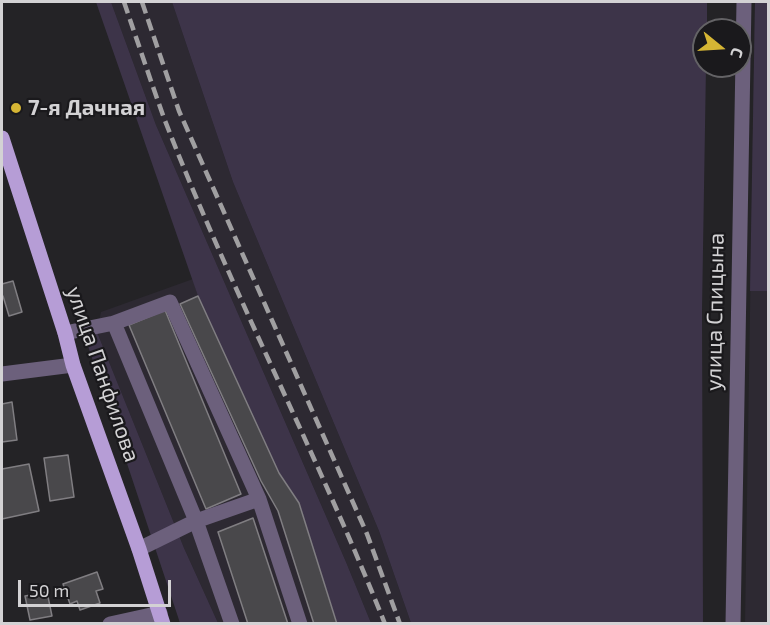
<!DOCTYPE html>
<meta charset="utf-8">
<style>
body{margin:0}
#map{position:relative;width:770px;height:625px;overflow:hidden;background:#242326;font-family:"Exo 2",sans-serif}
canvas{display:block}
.frame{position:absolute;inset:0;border:3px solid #d3d2d4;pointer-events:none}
.north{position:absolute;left:692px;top:18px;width:60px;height:60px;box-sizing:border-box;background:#1a191c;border:2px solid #646366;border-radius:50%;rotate:108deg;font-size:16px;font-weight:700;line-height:24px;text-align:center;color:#d3d2d4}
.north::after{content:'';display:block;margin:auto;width:21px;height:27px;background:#d5b534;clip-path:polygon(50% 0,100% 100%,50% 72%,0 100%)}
.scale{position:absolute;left:18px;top:580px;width:153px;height:27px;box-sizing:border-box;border:3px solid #d3d2d4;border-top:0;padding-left:8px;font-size:18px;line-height:21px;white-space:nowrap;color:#d3d2d4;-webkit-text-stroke:4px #1a191c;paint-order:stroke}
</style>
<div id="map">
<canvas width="770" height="625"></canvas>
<div class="frame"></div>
<div class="north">С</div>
<div class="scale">50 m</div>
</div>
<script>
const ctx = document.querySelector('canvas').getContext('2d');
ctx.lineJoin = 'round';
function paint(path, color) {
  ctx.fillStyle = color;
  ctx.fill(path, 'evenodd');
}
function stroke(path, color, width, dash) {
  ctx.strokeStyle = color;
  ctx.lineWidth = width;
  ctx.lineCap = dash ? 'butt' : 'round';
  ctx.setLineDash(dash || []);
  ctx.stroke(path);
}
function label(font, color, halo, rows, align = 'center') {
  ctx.font = font + ' "Exo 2",sans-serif';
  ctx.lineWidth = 4.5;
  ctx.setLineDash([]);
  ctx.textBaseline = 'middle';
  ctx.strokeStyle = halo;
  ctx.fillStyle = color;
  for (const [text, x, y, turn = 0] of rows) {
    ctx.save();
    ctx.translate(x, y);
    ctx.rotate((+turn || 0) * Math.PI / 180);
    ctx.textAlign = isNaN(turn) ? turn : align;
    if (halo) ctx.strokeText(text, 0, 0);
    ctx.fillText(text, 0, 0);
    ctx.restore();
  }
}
paint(new Path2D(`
 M111,2h61l61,180 146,349 32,92h-40l-25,-61 -190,-437z
 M755,2h13v621h-23z
 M193,279l5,17 81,177 20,30 38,120h-119l-34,-75 -87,-216 4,-20z`), '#2d2932');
paint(new Path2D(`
 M96,2h15l45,123 190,437 25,61h-34l-38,-120 -20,-30 -81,-177z
 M172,2h535v28h-3v36h2l-4,244 1,313h-292l-32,-92 -146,-349z
 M755,2h13v289h-18z
 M97,332l87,216 34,75h-38l-95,-286z`), '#3d3449');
const building = new Path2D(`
 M13,281l9,31 -13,4 -6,-20 -1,1v-13z
 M198,296l81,177 20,30 38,121h-23l-36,-113 -17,-30 -81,-177z
 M165,310l76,184 -35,15 -77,-184z
 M12,402l5,38 -15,2v-38z
 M68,455l6,42 -24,4 -6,-43z
 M29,464l10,47 -37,8v-50z
 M253,518l35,106h-40l-30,-92z
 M97,572l6,17 -7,2 4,12 -20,7 -3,-9 -7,3 -7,-20z
 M47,592l5,24 -22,4 -5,-24z`);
paint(building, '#49484b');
stroke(building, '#807e82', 1.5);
stroke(new Path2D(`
 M114,323l82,198 36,103
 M65,333l49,-10 56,-21 89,197 41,125
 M2,374l71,-9
 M139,549l57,-28 63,-22
 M110,624l50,-11
 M733,624l11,-622`), '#6c607c', 15);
stroke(new Path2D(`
 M2,138l63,195 8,32 66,184 24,75`), '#b69dd6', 15);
stroke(new Path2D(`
 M124,2c13,38 26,77 40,116 66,171 153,335 221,506
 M142,2l37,109 188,423 33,90`), '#a09fa1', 4.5, [12, 6]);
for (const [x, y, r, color] of [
 [16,108,6,"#d5b534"]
]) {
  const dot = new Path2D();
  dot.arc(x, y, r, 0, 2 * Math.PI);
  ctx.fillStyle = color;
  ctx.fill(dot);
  stroke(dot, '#1a191c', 2);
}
label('bold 22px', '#d3d2d4', '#1a191c', [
 ["7-я Дачная",28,108]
], 'left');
label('22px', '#d3d2d4', '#1a191c', [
 ["улица Спицына",715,312,-89],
 ["улица Панфилова",103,374,71]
]);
</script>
